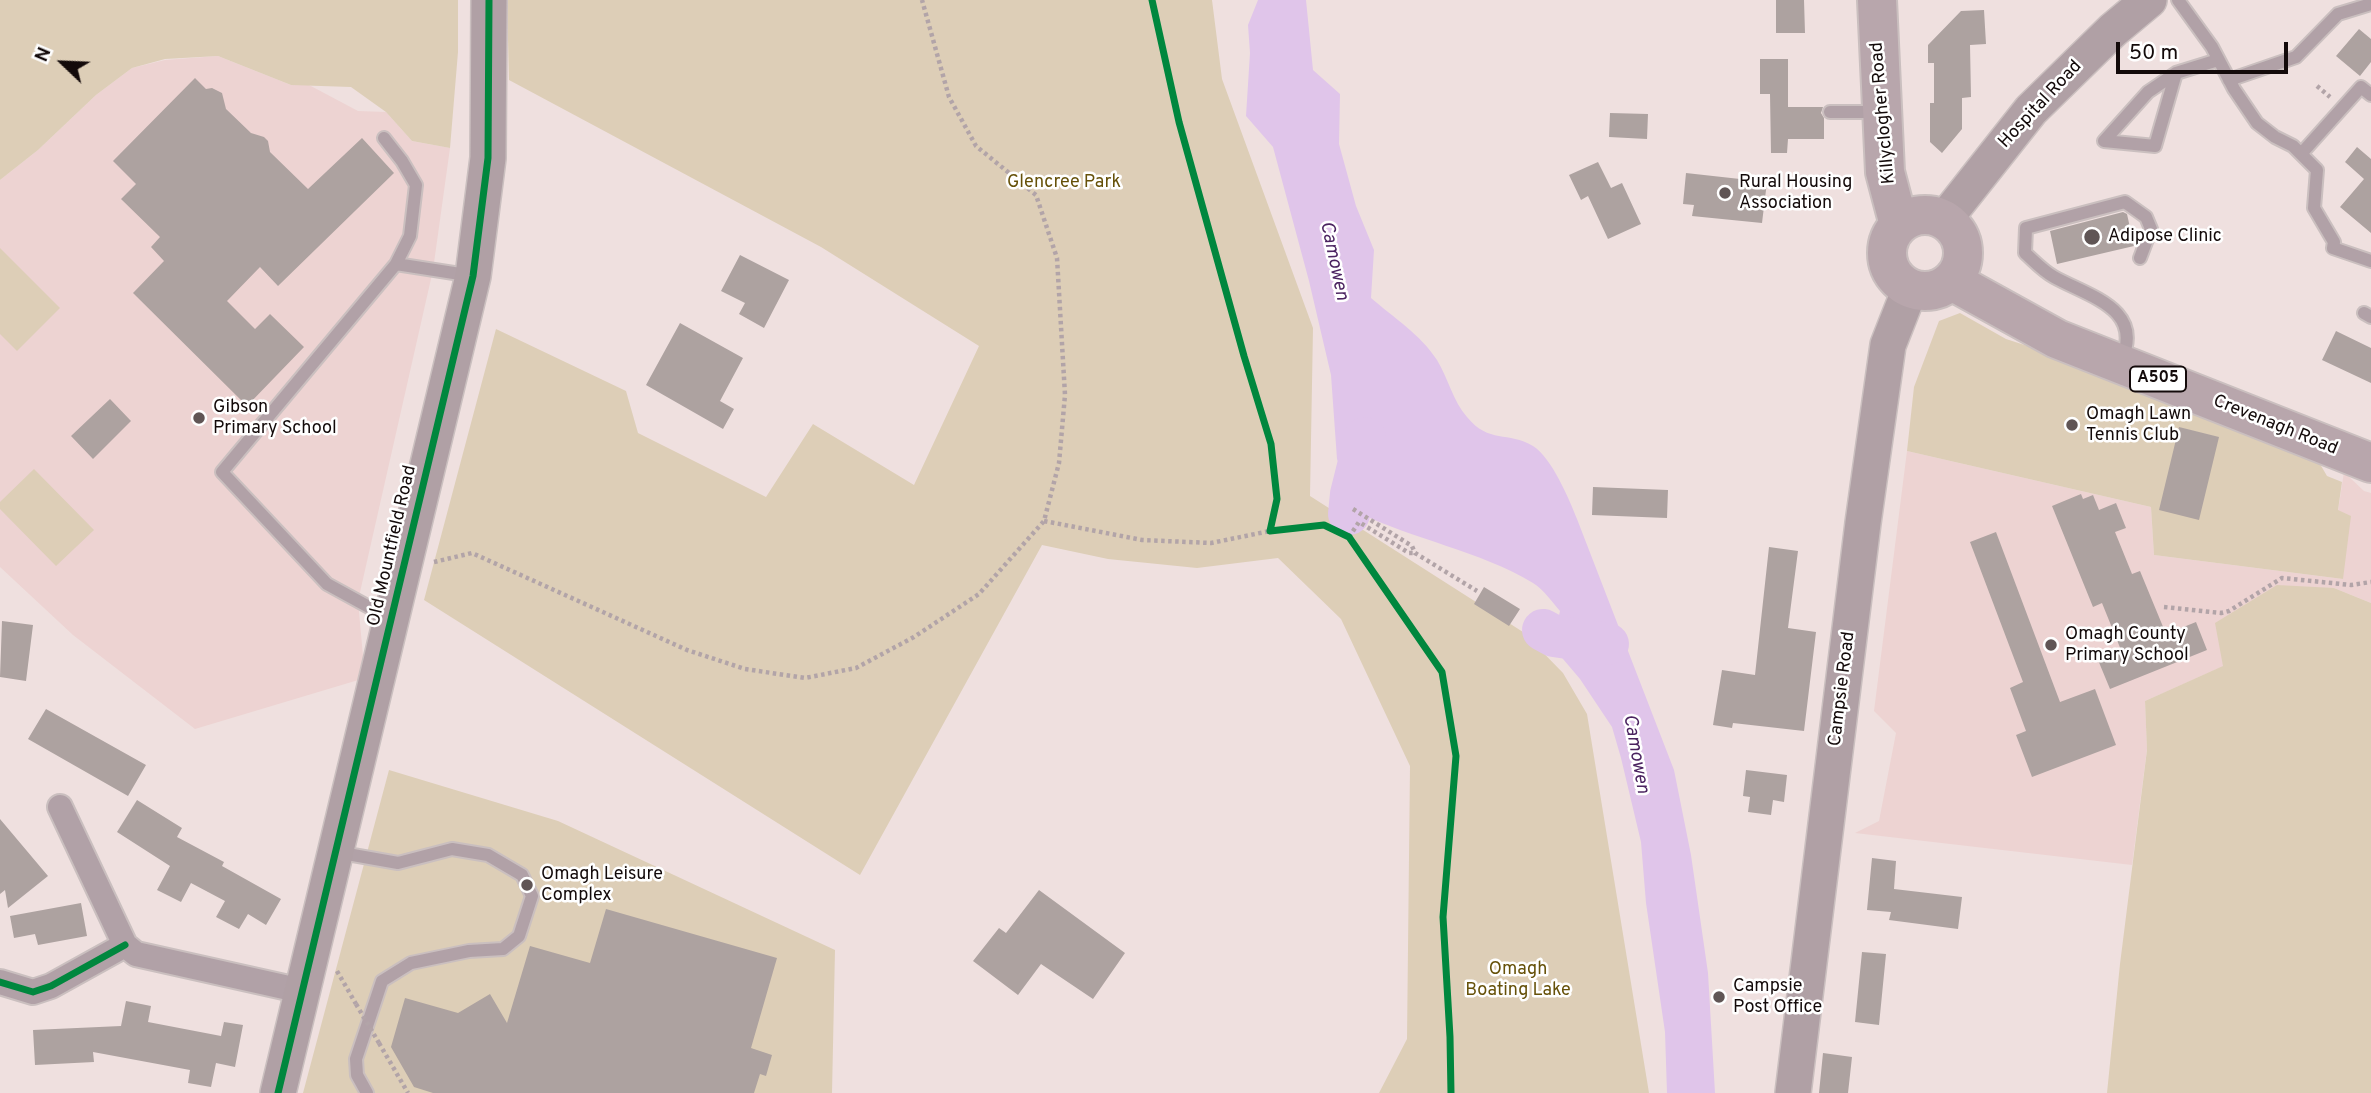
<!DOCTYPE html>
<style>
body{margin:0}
#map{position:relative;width:2371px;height:1093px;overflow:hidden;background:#efe0df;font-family:Overpass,sans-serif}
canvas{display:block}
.north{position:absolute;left:28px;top:28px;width:70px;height:70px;-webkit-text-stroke:5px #fff;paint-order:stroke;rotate:293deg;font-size:19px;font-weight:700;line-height:28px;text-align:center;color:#130a0a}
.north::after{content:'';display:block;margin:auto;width:24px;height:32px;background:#130a0a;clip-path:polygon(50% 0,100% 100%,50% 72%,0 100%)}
.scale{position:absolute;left:2116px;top:42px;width:172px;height:32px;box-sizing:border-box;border:4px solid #130a0a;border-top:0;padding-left:9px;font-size:21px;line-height:24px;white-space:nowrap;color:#130a0a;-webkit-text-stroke:5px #fff;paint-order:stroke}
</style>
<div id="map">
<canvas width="2371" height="1093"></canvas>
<div class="north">N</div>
<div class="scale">50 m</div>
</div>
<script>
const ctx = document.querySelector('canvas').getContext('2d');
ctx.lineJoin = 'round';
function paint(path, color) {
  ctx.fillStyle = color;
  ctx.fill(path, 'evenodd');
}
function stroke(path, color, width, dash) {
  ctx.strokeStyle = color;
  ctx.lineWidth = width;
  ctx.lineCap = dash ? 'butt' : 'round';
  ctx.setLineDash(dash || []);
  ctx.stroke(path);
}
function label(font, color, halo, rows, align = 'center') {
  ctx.font = font + ' Overpass,sans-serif';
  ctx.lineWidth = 5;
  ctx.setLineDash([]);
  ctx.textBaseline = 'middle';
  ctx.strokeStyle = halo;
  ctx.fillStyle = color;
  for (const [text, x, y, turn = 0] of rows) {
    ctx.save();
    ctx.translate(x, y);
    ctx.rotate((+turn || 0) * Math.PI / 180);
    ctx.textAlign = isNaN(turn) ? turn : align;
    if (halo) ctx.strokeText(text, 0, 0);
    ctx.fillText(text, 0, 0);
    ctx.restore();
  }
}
paint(new Path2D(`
 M218,56l73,29h18l49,26 28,1 26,29 38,7 -17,122 -75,331 7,77 -170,51 -122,-94 -73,-68v-387l38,-30 58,-55 36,-27 33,-8z
 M1907,451l244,56 3,48 189,24 -5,-68 6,-39 20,19 7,2v110l-37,-15 -110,78 -79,35 2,48 -15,116 -277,-32 24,-12 17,-88 -22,-22z`), '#edd3d2');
paint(new Path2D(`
 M0,0h458v52l-8,96 -38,-7 -26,-29 -35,-25 -60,-2 -73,-29 -53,3 -33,9 -36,27 -58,55 -38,30z
 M507,0h705l10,79 91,249 -3,168 213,136 40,41 24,41 62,379h-270l28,-54 3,-273 -69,-147 -63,-61 -81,10 -89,-9 -66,-14 -182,330 -436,-275 72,-271 130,62 12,42 128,64 47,-73 101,61 65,-139 -158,-99 -312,-167z
 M0,248l60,60 -43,43 -17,-17z
 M1960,313l46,26 71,23 243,102 7,12 15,6 -4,28 13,6 -8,63 -189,-24 -3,-48 -244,-56 7,-64 25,-66z
 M34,469l60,61 -38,36 -56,-57v-7z
 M2277,585l57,3 37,15v490h-264l13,-129 27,-214 -2,-49 78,-35 -8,-43z
 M389,770l169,51 277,129 -3,143h-529z`), '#ddceb7');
paint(new Path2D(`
 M1258,0h48l7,70 27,24 -1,50 17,62 18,44 -3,48c22,19 50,37 66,62 11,18 16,41 30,57 22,27 41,14 66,29 19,12 36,53 44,73l97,251 17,85 17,118 7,120h-48l-2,-61 -19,-129 -5,-61 -20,-84 -9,-31 -32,-48 -28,-33 8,-35c-8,-9 -16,-21 -27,-28 -55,-33 -119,-43 -176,-71l-20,-53 -6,-84 -22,-94 -36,-134 -27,-31 4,-63 -2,-28z`), '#e0c5ea');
stroke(new Path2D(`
 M1349,514l2,-20 14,-56
 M1543,630l11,6 54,8`), '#e0c5ea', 42);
paint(new Path2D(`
 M1776,0h28l1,33h-29z
 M1984,10l2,34 -16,1 1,52 -9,1v31l-20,24 -12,-11v-39h4v-40h-6v-18l33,-34z
 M2359,29l12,10v23l-11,14 -24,-20z
 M1760,59h28v48h35l-2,6 3,5v21h-36l-1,14h-16l-1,-59h-10z
 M195,78l11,11 6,-1 10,5 4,16 25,24 13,4 4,4 2,11 38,37 54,-51 32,35 -116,113 -18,-19 -33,34 28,28 15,-15 34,33 -57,59 -114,-113 31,-32 -13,-14 9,-10 -39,-38 15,-15 -23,-23z
 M1610,113l38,1 -1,25 -38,-2z
 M2357,147l14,12v74l-31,-26 24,-28 -19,-17z
 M1598,162l13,26 11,-5 19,41 -33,15 -20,-43 -7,4 -12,-25z
 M1686,173l81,9 -5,41 -70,-7 2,-11 -11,-1z
 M2123,212l4,2 7,32 -77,18 -7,-33z
 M740,255l49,25 -25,48 -25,-14 6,-11 -24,-12z
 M680,323l63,35 -23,43 14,8 -11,20 -77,-44z
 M2336,331l35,17v35l-49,-23z
 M110,399l21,22 -38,38 -22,-23z
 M2179,427l40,10 -20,83 -40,-10z
 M1593,487l75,3 -1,28 -75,-3z
 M2081,494l2,5 10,-4 6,15 17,-7 10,25 -11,4 17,42 8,-3 26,63 30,-12 11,28 -97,39 -12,-29 23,-10 -19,-47 -9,4 -41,-101z
 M1996,532l64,170 35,-13 21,56 -84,32 -16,-42 10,-4 -16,-43 13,-6 -53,-140z
 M1769,547l29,4 -10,77 28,4 -12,99 -71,-8 -1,5 -19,-3 9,-55 33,5z
 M1484,587l36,22 -11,17 -35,-22z
 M2,621l31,4 -7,56 -26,-4z
 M46,709l100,56 -18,31 -100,-57z
 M1746,770l41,5 -3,27 -11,-2 -2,15 -23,-3 2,-15 -7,-1z
 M137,800l45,28 -5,9 47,25 -2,4 59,33 -15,26 -18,-11 -9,15 -23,-12 9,-16 -34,-18 -10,19 -24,-12 13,-24 -53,-34z
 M0,819l48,57 -40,32 -3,-18 -5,4z
 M1872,858l24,3 -2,28 68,8 -4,32 -69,-9 2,-8 -24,-2z
 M1039,890l86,63 -32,46 -52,-35 -23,31 -45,-34 26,-33 7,5z
 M81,903l6,33 -49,9 -3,-11 -21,4 -4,-22z
 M606,909l171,49 -26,90 21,7 -6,21 -6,-2 -6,19h-321l-19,-6 -23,-40 14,-49 53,15 32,-19 17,29 23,-77 60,17z
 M1862,952l24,2 -7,71 -24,-3z
 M126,1001l25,5 -3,16 73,14 3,-14 19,3 -8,42 -19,-4 -5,24 -23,-4 2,-13 -97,-18 1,10 -59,3 -2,-35 88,-4z
 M1823,1053l29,4 -4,36h-29z`), '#ada2a0');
const lane = new Path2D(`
 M2178,0l34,47 22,42 23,34 18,14 18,9 24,24 -3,38 20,34 -1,6 38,13
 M2176,73l-21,73 -51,-5 44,-49 28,-19 42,-13
 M2229,80l67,-23 42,-43 33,-10
 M1830,112h48
 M384,138l18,23 14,24 -6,51 -14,28
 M2301,154l60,-67 10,8
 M2364,313l7,4
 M2121,361c24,-52 -31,-64 -67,-84 -11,-6 -20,-16 -29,-24l1,-25 99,-26 21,15 5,12 -11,29
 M389,618l-62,-34 -105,-112 174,-208 77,12
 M336,852l62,11 54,-14 36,6 34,20 10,21 -13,40 -16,13 -34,2 -58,12 -29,18 -26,78 1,16 10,18`);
const street = new Path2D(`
 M60,807l65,138 11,9 166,37
 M0,982l33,10 18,-6 74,-41`);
const secondary = new Path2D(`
 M1944,220l87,-110 82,-80 36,-30
 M278,1093l195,-817 15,-118 1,-158
 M1793,1093l70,-570 25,-178 22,-56`);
const highway = new Path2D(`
 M1877,0l8,172 14,53
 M1887 253a38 38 0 1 1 76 0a38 38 0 1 1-76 0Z
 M1952,281l105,58 314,124`);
stroke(lane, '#cabfbf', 16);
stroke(street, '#cabfbf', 28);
stroke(secondary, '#cabfbf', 38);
stroke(highway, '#cabfbf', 42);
stroke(new Path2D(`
 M2317,86l13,11
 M1353,509l59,37 3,7 62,38
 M1044,521l98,19 69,3 59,-12
 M1349,537l10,-15 50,31h6
 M434,562l38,-9 215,97 58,19 60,9 51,-10 58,-31 65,-43 65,-73 15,-58 6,-68 -8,-137 -21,-63 -60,-49 -27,-49 -27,-97
 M2164,607l57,6 8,-2 53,-33 69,7 20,-3
 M337,971l19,33
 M379,1043l29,50`), '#b2a4a8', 4.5, [3.5, 3.5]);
stroke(lane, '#b1a1a7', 12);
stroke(street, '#b1a1a7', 24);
stroke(secondary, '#b0a0a5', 35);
stroke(highway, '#b8a6ac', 38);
stroke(new Path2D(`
 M356,1004l23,39`), '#b2a4a8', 4.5, [3.5, 3.5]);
stroke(new Path2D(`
 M1152,0l27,122 65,234 27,88 6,55 -7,32 54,-6 25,12 93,135 14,84 -13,161 7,120 1,56
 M0,982l33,10 18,-6 74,-41
 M278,1093l195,-817 15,-118 1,-158`), '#00873e', 7);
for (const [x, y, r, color] of [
 [1725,193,7,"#605555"],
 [2092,237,9,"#605555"],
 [199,418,7,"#605555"],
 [2072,425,7,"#605555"],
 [2051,645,7,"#605555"],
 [527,885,7,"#605555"],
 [1719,997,7,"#605555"]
]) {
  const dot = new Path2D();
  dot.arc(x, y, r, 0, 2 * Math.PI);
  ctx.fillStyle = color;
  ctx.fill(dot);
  stroke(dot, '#fff', 2.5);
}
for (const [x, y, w] of [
 [2158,379,56]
]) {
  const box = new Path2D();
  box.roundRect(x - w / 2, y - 12.5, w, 25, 5);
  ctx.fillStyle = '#fff';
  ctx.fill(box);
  stroke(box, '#130a0a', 2);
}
label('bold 16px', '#130a0a', null, [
 ["A505",2158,379]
]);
label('18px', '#130a0a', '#fff', [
 ["Hospital Road",2041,105,-47],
 ["Killyclogher Road",1884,113,-95],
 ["Crevenagh Road",2275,426,22],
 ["Old Mountfield Road",393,546,-77],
 ["Campsie Road",1843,689,-83]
]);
label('18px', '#665109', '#fff', [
 ["Glencree Park",1064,183],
 ["Omagh",1518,970],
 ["Boating Lake",1518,991]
]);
label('18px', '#130a0a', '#fff', [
 ["Rural Housing",1739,183],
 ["Association",1739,204],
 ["Adipose Clinic",2108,237],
 ["Gibson",213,408],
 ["Primary School",213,429],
 ["Omagh Lawn",2086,415],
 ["Tennis Club",2086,436],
 ["Omagh County",2065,635],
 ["Primary School",2065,656],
 ["Omagh Leisure",541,875],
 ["Complex",541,896],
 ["Campsie",1733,987],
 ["Post Office",1733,1008]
], 'left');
label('italic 19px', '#4b2360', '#fff', [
 ["Camowen",1333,261,78],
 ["Camowen",1635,754,80]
]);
</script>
